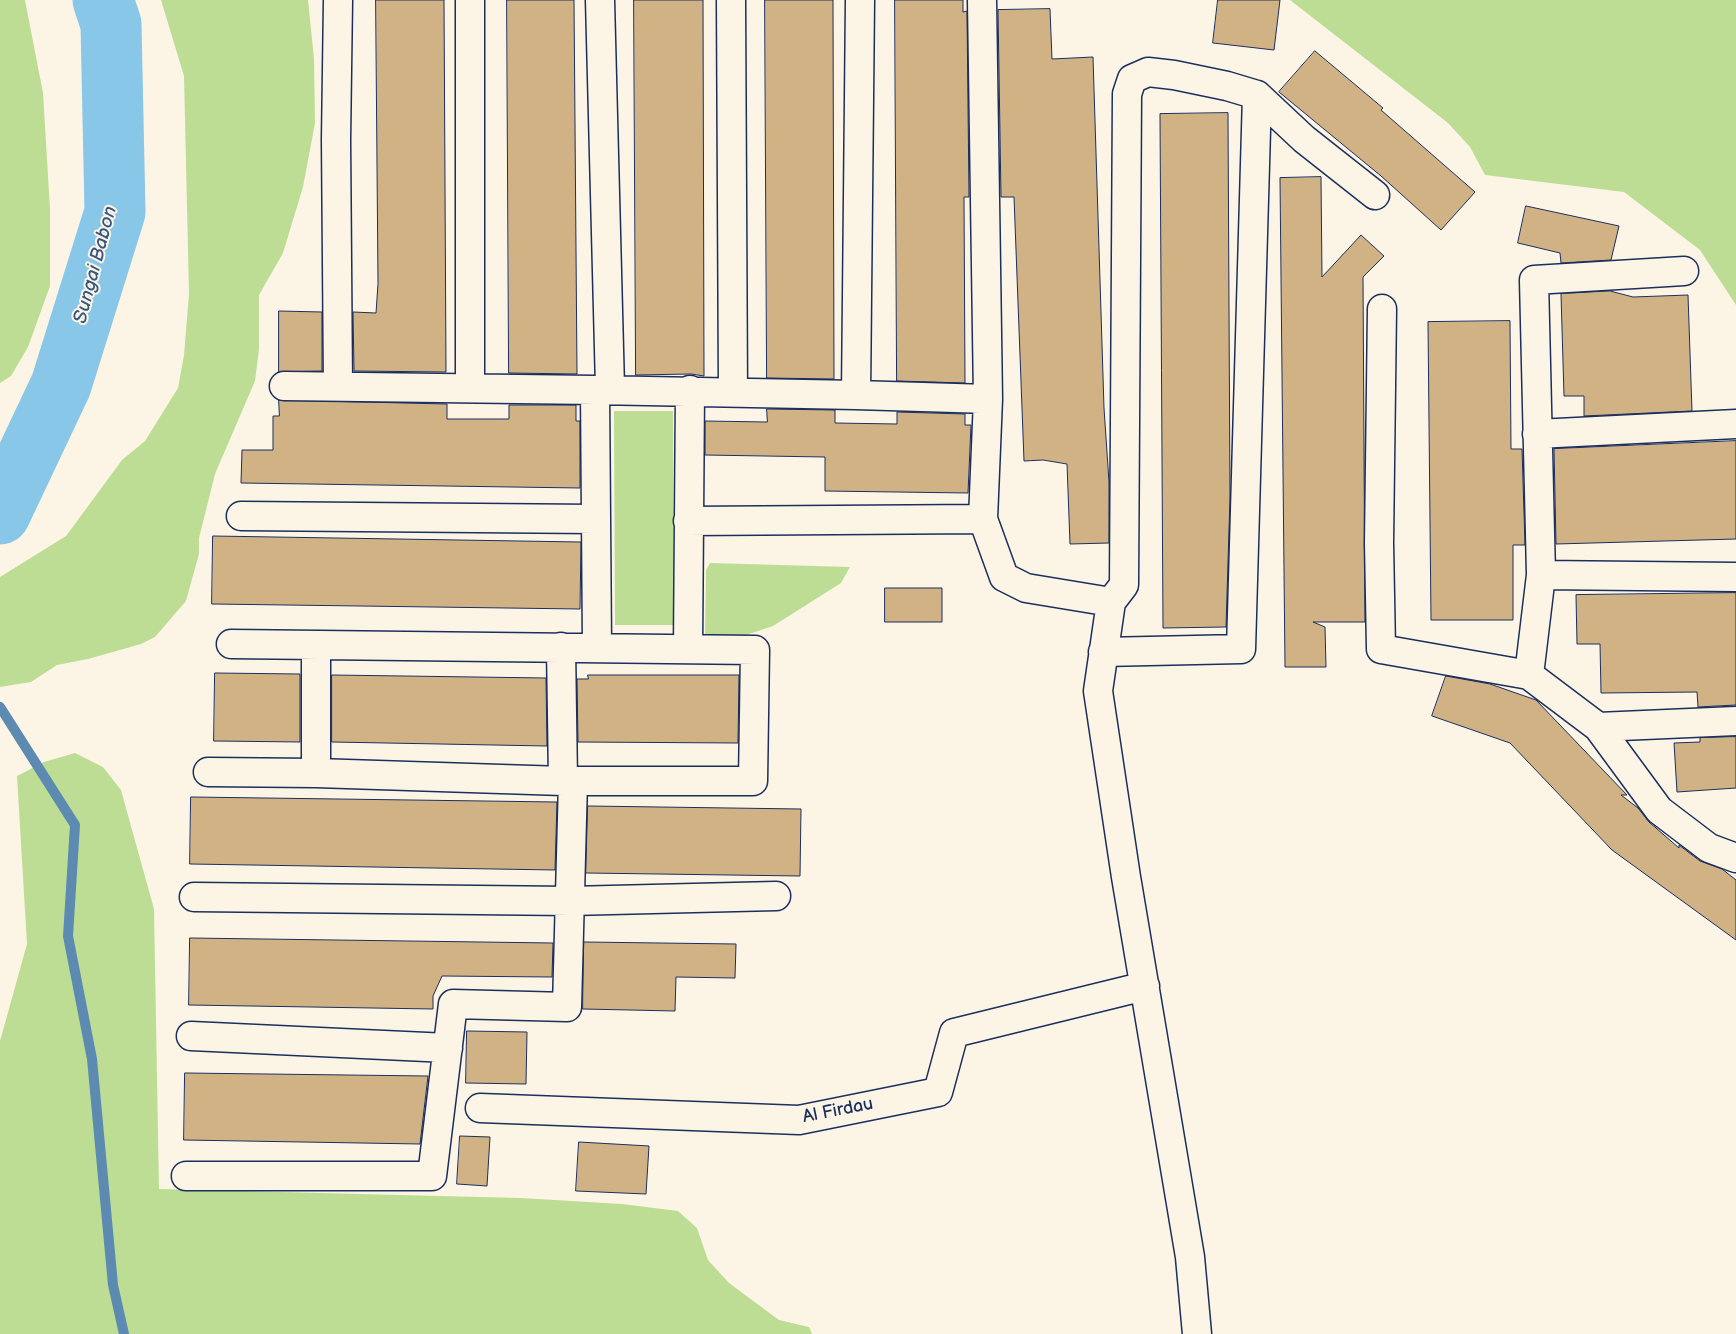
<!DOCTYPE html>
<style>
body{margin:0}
canvas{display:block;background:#fcf5e5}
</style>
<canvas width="1736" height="1334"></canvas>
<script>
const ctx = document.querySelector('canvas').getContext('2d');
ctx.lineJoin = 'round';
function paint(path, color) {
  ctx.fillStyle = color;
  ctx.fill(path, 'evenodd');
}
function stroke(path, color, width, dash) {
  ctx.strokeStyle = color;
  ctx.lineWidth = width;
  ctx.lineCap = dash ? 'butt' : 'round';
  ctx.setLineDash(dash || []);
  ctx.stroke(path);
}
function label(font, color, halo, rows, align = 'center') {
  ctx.font = font + ' "Balsamiq Sans",sans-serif';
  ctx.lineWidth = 4;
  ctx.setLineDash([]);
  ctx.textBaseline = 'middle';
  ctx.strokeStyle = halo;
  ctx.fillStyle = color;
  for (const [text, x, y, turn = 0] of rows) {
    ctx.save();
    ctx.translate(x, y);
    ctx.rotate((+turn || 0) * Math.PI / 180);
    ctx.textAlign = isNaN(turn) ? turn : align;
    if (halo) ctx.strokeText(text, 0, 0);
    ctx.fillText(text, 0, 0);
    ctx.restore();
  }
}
paint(new Path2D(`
 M0,0h25l18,93 7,116v77l-22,61 -17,29 -11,7z
 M161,0h147l6,59 1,64 -12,64 -20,66 -24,42v54l-4,32 -40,93 -16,64v16l-13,47 -31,36 -14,7 -53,15 -31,6 -26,17 -31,5v-110l66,-41 56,-76 23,-19 33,-53 6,-33 5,-61 -5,-218z
 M1290,0h446v305l-36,-55 -76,-58 -139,-17 -15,-28 -22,-24z
 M614,411h59l1,214h-59z
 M710,563l140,4 -9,16 -68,43 -36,12h-32l1,-68z
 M75,753l28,14 18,23 33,119 5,280 362,9 101,6 56,7 19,17 11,32 21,23 50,37 30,7 3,7h-812v-293l27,-97 -10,-168 27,-14z`), '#bddd95');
stroke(new Path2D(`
 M0,707l75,118 -7,111 24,123 21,226 11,49`), '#5d8ab1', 10);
stroke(new Path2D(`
 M0,514l61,-129 54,-173 -4,-188 -8,-24`), '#89c7e9', 61);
const building = new Path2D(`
 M376,0h68l2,372 -92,-1 -1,-59 23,1 2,-29z
 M507,0h67l3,374 -68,-1z
 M634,0h69l1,376 -13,-2 -55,1z
 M765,0h68l1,379 -67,-1z
 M895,0h68v12l4,-1 2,186h-5l1,186 -68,-2z
 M1218,0h62l-6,50 -61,-7z
 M1050,9l2,50 41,-2 11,351 5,74v61l-39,1 -3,-80 -24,-4 -19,1 -10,-264h-13l-3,-187z
 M1315,51l68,57 -2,2 94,82 -34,38 -60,-54 -102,-84z
 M1228,113l2,385 -4,129 -63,1 -3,-514z
 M1321,177l1,100 39,-42 23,21 -21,21 2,345h-52l12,5 1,40h-41l-5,-489z
 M1526,206l93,20 -8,34 -50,3 -1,-10 -42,-10z
 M1610,291l23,6 55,-2 4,116 -108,5v-20h-20l-3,-102z
 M279,311l43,1v59l-43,1z
 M1510,321l1,128h11l3,96h-12v75h-82l-3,-298z
 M279,400l168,4v15h62v-14h67v16h4v67l-339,-5 1,-33h31v-34h6z
 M767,409l68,1v13l62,1v-12l68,2v11h6l-3,68 -143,-2v-34l-120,-2v-34l62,1z
 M1736,441v98l-180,5 -2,-95z
 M213,536l368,6 -1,67 -368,-5z
 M885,588h57v34h-57z
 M1736,593v112l-38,2 -1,-15 -96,1 -1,-49h-23l-1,-49z
 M215,673l85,1v68l-86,-1z
 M332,675l214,3 1,68 -215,-4z
 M588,675h151l-1,68 -160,-1 -1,-63h11z
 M1446,676l44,8 46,16 91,95h-6l17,13 11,14 30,26v-3l21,16 22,8 14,11v60l-124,-90 -102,-107 -78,-27z
 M1736,737v51l-59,4 -3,-49 26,-1v-4z
 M191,797l366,5 -2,68 -365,-6z
 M588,806l213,3 -1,67 -214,-3z
 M190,938l363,5 -1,34 -110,-1 -9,20v13l-244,-4z
 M584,942l152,2 -1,34 -59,-1 -1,34 -92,-2z
 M467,1031l60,1 -1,52 -60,-1z
 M185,1073l243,3 -8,68 -236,-4z
 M460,1136l30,1 -3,49 -30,-2z
 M579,1142l70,4 -3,48 -70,-3z`);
paint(building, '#d1b285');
stroke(building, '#1b2f5e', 1);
const street = new Path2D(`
 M600,0l10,388
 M731,0l2,392
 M860,0l-4,395 132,4
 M982,0l6,399 -5,120 21,58 22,11 85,14
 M1382,309l-3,234 2,106 148,26 69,52 61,83 50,38 27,10
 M338,385l-2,-245 2,-140
 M284,386l311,4 2,257
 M470,387v-387
 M595,390l261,5
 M1537,434l199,-10
 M241,516l354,3
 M688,521l295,-2
 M1541,575l195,2
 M231,644l524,6 -2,131h-190l-247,-8
 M561,647l2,134
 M688,648l2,-258
 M1103,652l138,-3 16,-554
 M1529,675l12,-100 -7,-295 150,-9
 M1598,727l138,-6
 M208,772l108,1v-128
 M194,897l376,4 206,-5
 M191,1036l257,12
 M480,1108l319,12 139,-28 16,-59 191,-47
 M186,1176h246l21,-172 114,3 6,-226
 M1197,1334l-7,-77 -64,-380 -28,-186 13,-89 13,-17 3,-491 5,-15 16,-7 26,3 53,11 30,9 47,44 71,56`);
stroke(street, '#1b2f5e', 31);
stroke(street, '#fcf5e5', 28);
label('18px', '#1b2f5e', '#fcf5e5', [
 ["Al Firdau",838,1111,-11]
]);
label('italic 19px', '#365581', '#fcf5e5', [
 ["Sungai Babon",96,265,-75]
]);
</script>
